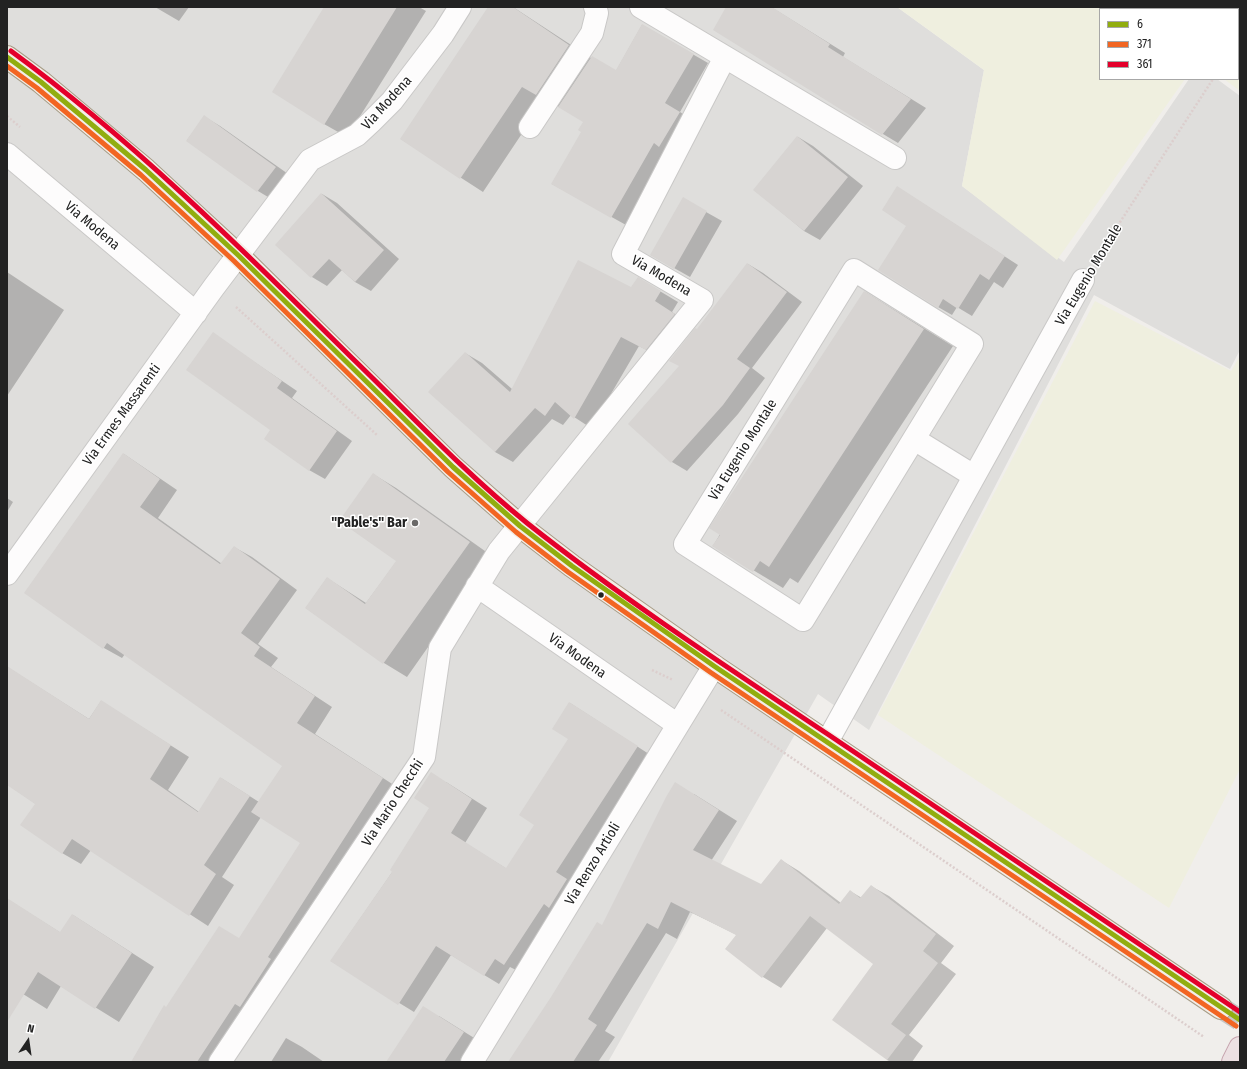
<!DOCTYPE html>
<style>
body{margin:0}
#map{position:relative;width:1247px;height:1069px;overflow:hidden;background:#f0eeeb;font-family:"Fira Sans Condensed",sans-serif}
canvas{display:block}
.frame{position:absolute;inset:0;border:8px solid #222;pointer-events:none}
.legend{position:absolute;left:1099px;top:8px;width:140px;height:72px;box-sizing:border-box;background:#fff;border:1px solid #a7a7a7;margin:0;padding:5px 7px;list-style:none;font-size:12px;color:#222}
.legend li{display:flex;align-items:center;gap:8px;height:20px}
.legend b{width:20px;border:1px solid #a7a7a7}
.north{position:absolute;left:8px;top:1021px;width:40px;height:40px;-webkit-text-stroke:3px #fff;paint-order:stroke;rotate:13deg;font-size:11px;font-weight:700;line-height:16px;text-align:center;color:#222}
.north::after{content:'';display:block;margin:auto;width:14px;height:18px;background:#222;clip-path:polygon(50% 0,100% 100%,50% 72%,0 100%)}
</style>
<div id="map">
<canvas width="1247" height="1069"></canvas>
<div class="frame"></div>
<ul class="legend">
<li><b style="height:5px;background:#91ad0f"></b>6</li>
<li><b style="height:5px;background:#f26522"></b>371</li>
<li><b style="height:5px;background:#e4002b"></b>361</li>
</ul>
<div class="north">N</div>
</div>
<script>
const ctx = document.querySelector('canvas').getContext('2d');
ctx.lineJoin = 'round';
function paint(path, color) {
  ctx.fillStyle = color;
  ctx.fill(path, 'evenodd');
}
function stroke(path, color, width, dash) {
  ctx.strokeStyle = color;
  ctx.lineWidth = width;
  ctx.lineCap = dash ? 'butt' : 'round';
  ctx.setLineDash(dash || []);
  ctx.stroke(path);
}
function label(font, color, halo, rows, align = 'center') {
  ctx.font = font + ' "Fira Sans Condensed",sans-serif';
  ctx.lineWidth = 3;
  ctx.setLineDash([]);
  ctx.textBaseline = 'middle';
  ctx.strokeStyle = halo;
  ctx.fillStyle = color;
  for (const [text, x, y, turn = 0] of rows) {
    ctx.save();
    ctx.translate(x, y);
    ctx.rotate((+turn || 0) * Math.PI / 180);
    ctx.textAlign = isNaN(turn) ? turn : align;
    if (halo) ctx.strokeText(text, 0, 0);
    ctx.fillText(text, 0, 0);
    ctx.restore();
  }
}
paint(new Path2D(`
 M7,7h890l87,63 -22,116 102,76 125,-183h28l23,17v254l-10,19 -136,-74 -225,435 -51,-36 -210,368h-601z`), '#dfdedc');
paint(new Path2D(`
 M897,7h343v84l-16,-12h14v-70h-138v70h85l-128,181 -95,-74 22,-116z
 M1095,301l136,70 9,-15v413l-71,139 -291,-193z`), '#efefdf');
paint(new Path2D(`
 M155,7h34l-10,14z
 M326,7h93l7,4 -79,126 -23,-13z
 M489,7h24l78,51 25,13 26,-46 66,38 -28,49 14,9 -68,104 -74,-41 30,-52 2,-11 -39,-22 -62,93 -82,-53z
 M728,7h43l74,46 -2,4 83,51 -28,35 -15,-9z
 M205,117l15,9 71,50 -18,24 -15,-9 -71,-51z
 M798,137l15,9 50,40 -43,54 -16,-9 -49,-41z
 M897,187l121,78 -15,23 -9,-6 -22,34 -15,-9 -5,8 -14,-8 -31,-81z
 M322,194l15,9 62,56 -28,32 -16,-9 -13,-12 -15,16 -15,-9z
 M683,199l39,22 -32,56 -39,-22z
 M748,264l15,9 39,29 -50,66 13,10 -27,36 -51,57 -15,-9 8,-96 18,-36z
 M7,272l57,38 -57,86z
 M638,278l40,24 -6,10 19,13 -27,34 -25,-13 -48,82 -20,-13 -8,10 -11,-6 -39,43 -18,-10 -30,-99 17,10 30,26 120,-100z
 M865,292l88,54 -155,237 -8,-5 -7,10 -70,-42z
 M213,334l84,57 -5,7 60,43 -27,38 -16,-9 -38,-41z
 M124,454l53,36 -19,28 64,46 12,-17 18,10 45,33 -39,54 20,14 -7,9 61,40 -17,27 85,55 -178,273h-89l34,-54 73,-69 62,-96 -41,-26 -39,60 12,8 -26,41 -117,-76 -10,14 -19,-11 -26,-49 -29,-20v-117l82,52 12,-18 88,56 -21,33 31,22 22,-34 38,24 25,-36 -159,-112 -3,4 -18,-10z
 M373,474l23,14 96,68 -85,121 -23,-14 -78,-55 21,-30 39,25 31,-42z
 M7,498l6,4 -6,10z
 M570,703l82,53 -132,216 -10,-5 -11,17 -48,-29 -37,57 -83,-51 62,-90 53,-89 41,26 -22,35 42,26 28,-44 35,-86z
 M694,794l43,27 -26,40 51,25 19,-26 18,11 42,32 9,-12 12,7 9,-12 18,10 65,50 -13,17 15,11 -47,61 14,11 -11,16h-21l-4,-2 -13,-96 -47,-36 -46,60 -18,-11 -37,-28 11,-14 -47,-23 -13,27 -11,-6 -61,98 10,6 -17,25h-88z
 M7,899l54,34 12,-18 81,52 -35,55 -58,-36 -14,23 -40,-25z
 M439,1016l40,25 -14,21h-78z
 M286,1038l16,9 22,15h-53z`), '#0003');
paint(new Path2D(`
 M324,7h73l-73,118 -52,-33z
 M488,7h25l56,38 -33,50 -14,-8 -62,92 -60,-40z
 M726,7h46l58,37 -2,3 83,52 -29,36 -169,-105z
 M642,24l52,30 -29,49 15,9 -21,35 -5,-4 -43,75 -60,-34 30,-52 -3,-2 5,-8 -25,-15 34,-51 24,14z
 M204,115l72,52 -19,25 -71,-51z
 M797,136l51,41 -44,54 -51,-41z
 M897,186l108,70 -16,24 -9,-6 -22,35 -15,-10 -5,9 -60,-38 28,-44 -24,-16z
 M321,193l63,57 -29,32 -26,-23 -18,19 -36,-33z
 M683,197l24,14 -33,58 -24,-14z
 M578,260l53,27 7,-10 23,14 -6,10 20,13 -29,36 -25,-13 -47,82 -19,-17 -10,14 -10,-8 -40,44 -67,-60 37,-40 45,40z
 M747,263l40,29 -50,67 13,9 -27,37 -52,58 -43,-39 51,-58 -10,-5 26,-33 2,1z
 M864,291l60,38 -155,238 -9,-6 -7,11 -41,-26 8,-11 -11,-7z
 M213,332l69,49 -5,7 60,43 -28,40 -45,-32 6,-9 -84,-60z
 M123,453l37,26 -20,28 80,57 14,-18 46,33 -39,54 19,14 -6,9 61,40 -18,27 86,55 -115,179 3,2 -31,48 -5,-3 -38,58h-66l33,-57 2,2 53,-81 20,12 61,-95 -49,-31 31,-46 -175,-123 -4,6 -79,-56z
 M373,473l97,69 -87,122 -78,-56 22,-31 38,27 31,-43 -57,-40z
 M7,666l82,53 12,-19 70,45 -21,34 48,33 22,-35 30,19 -46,69 12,9 -27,42 -117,-77 -10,15 -42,-29 15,-21 -28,-19z
 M569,702l69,44 -82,126 11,7 -18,29 -5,-4 -40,61 -9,-6 -11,17 -48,-30 -38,59 -68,-44 62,-89 -2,-2 39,-62 -15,-10 17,-26 41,27 -21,34 55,35 28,-43 -15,-10 49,-76 -16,-10z
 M675,782l44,28 -26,40 68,34 20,-25 58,45 11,-14 10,8 11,-13 65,49 -13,17 15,12 -47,61 15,11 -19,25 -55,-40 41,-56 -63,-48 -48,62 -37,-29 11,-14 -65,-33 -13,27 -11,-6 -59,96 9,6 -24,37h-65l43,-65 46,-75 5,3 64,-128z
 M7,898l53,34 12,-18 60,39 -37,56 -57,-37 -31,50z
 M423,1006l41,26 -20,30h-58z`), '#d7d4d2');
stroke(new Path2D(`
 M1221,1008l19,12`), '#c7c5c3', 22, [22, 11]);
const minor = new Path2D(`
 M641,7l254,151
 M530,127l62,-94 5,-20 -2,-6
 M7,154l189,159
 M854,270l118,74 -169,276 -118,-76z
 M914,439l60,37
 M7,574l207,-287 96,-127 47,-25 14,-13 21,-21 51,-67 17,-27
 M477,586l201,139
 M827,742l256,-462
 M220,1062l204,-305 16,-109 59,-97 203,-251 -79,-46 102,-197
 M472,1062l242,-396`);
const major = new Path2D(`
 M7,57l34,25 105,88 93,86 214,211 67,59 52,40 142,100 507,342`);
const highway = new Path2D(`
 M1233,1062l7,-14`);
stroke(minor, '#c9c8c7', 24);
stroke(major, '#a79c86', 24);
stroke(highway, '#c5a2ac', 24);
stroke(new Path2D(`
 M1238,40l2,-3
 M7,116l13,11
 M1098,256l115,-177
 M236,307l141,128
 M652,670l21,10
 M721,710l483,327`), '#dccecd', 2.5, [2, 2]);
stroke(minor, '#fdfcfc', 22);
stroke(major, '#f3ede7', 22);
stroke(highway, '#ece0e2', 22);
stroke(new Path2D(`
 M7,57l34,25 105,88 93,86 214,211 67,59 52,40 142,100 526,354`), '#91ad0f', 5);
stroke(new Path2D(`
 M7,66l30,22 104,87 93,86 214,211 68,60 52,40 142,100 526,354`), '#f26522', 5);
stroke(new Path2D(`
 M11,51c123,90 231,198 339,305 58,56 114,116 177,167 96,76 200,144 302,212 137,92 274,184 411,277`), '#e4002b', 5);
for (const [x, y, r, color] of [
 [415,523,4,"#6a6968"],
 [601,595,3.5,"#222"]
]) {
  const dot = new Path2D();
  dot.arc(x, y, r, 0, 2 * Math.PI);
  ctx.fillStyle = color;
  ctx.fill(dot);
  stroke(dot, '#fff', 1.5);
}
label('14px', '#222', '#fff', [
 ["Via Modena",387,103,-48],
 ["Via Modena",92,226,40],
 ["Via Eugenio Montale",1089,275,-59],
 ["Via Modena",661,276,30],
 ["Via Ermes Massarenti",122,415,-54],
 ["Via Eugenio Montale",743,450,-58],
 ["Via Modena",577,656,35],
 ["Via Mario Checchi",393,803,-57],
 ["Via Renzo Artioli",593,864,-59]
]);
label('bold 14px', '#222', '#fff', [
 ["\"Pable's\" Bar",407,523]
], 'right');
</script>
